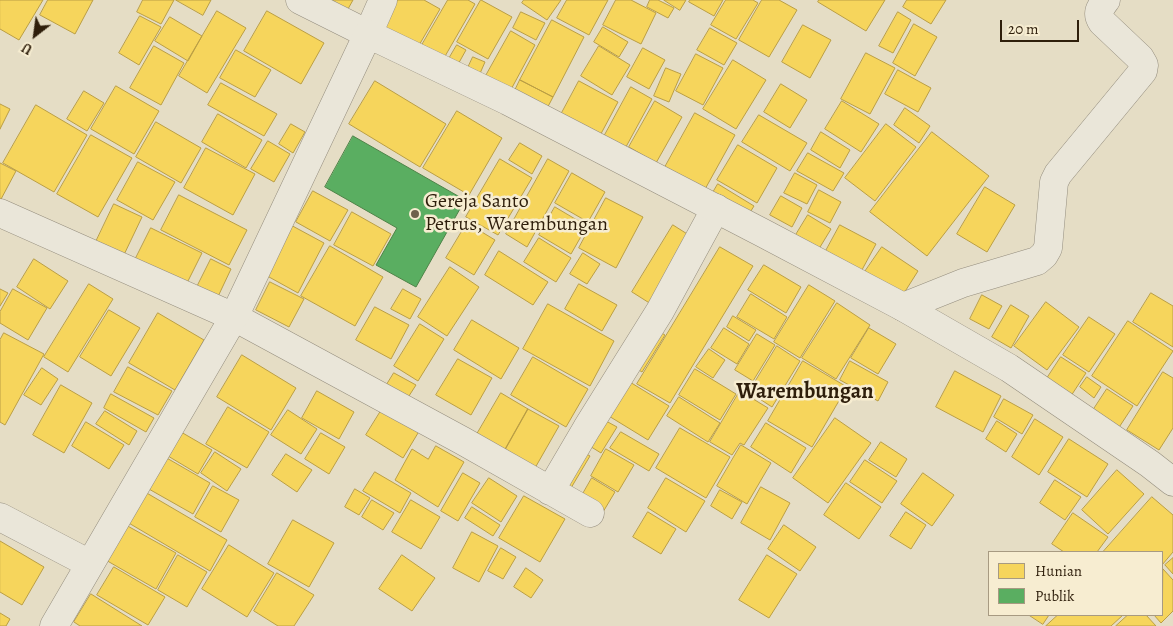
<!DOCTYPE html>
<style>
body{margin:0}
#map{position:relative;width:1173px;height:626px;overflow:hidden;background:#e5ddc5;font-family:Alegreya,serif}
canvas{display:block}
.legend{position:absolute;left:988px;top:551px;width:175px;height:65px;box-sizing:border-box;background:#f7edd1;border:1px solid #a79a82;margin:0;padding:6px 9px;list-style:none;font-size:15px;color:#2e1e0b}
.legend li{display:flex;align-items:center;gap:10px;height:25px}
.legend b{width:25px;border:1px solid #a79a82}
.north{position:absolute;left:10px;top:10px;width:50px;height:50px;-webkit-text-stroke:4px #f7edd1;paint-order:stroke;rotate:210deg;font-size:14px;font-weight:700;line-height:20px;text-align:center;color:#2e1e0b}
.north::after{content:'';display:block;margin:auto;width:18px;height:22px;background:#2e1e0b;clip-path:polygon(50% 0,100% 100%,50% 72%,0 100%)}
.scale{position:absolute;left:1000px;top:20px;width:79px;height:22px;box-sizing:border-box;border:2px solid #2e1e0b;border-top:0;padding-left:6px;font-size:15px;line-height:18px;white-space:nowrap;color:#2e1e0b;-webkit-text-stroke:4px #f7edd1;paint-order:stroke}
</style>
<div id="map">
<canvas width="1173" height="626"></canvas>
<ul class="legend">
<li><b style="height:14px;background:#f6d55c"></b>Hunian</li>
<li><b style="height:14px;background:#5aae61"></b>Publik</li>
</ul>
<div class="north">U</div>
<div class="scale">20 m</div>
</div>
<script>
const ctx = document.querySelector('canvas').getContext('2d');
ctx.lineJoin = 'round';
function paint(path, color) {
  ctx.fillStyle = color;
  ctx.fill(path, 'evenodd');
}
function stroke(path, color, width, dash) {
  ctx.strokeStyle = color;
  ctx.lineWidth = width;
  ctx.lineCap = dash ? 'butt' : 'round';
  ctx.setLineDash(dash || []);
  ctx.stroke(path);
}
function label(font, color, halo, rows, align = 'center') {
  ctx.font = font + ' Alegreya,serif';
  ctx.lineWidth = 5;
  ctx.setLineDash([]);
  ctx.textBaseline = 'middle';
  ctx.strokeStyle = halo;
  ctx.fillStyle = color;
  for (const [text, x, y, turn = 0] of rows) {
    ctx.save();
    ctx.translate(x, y);
    ctx.rotate((+turn || 0) * Math.PI / 180);
    ctx.textAlign = isNaN(turn) ? turn : align;
    if (halo) ctx.strokeText(text, 0, 0);
    ctx.fillText(text, 0, 0);
    ctx.restore();
  }
}
const homes = new Path2D(`
 M0,0h43l-24,40 -19,-11z
 M48,0h45l-18,34 -35,-19z
 M143,0h31l-13,24 -24,-12z
 M176,0h35l-8,15z
 M332,0h21l-5,9z
 M388,0h36l16,9 -22,38 -43,-25z
 M448,0h20l7,4 -31,54 -22,-13z
 M481,0l31,17 -24,42 -31,-17z
 M524,0h37l-14,20 -25,-17z
 M567,0h41l-19,35 -32,-17z
 M616,0h15l25,13 -15,31 -38,-19z
 M650,0h8l16,8 -6,10 -21,-11z
 M664,0h22l-6,10z
 M690,0h33l-9,16 -25,-14z
 M726,0h27l5,3 -22,36 -25,-14z
 M762,0h17l18,10 -28,47 -30,-17z
 M819,0h66l-19,31 -48,-29z
 M907,0h39l-15,24 -28,-17z
 M217,11l29,17 -39,65 -28,-17z
 M267,11l57,32 -23,41 -57,-33z
 M521,12l24,11 -9,17 -23,-12z
 M898,12l13,8 -18,33 -14,-7z
 M140,16l21,11 -22,38 -20,-12z
 M170,17l32,19 -14,25 -33,-20z
 M552,20l32,17 -31,60 -33,-17z
 M914,24l23,13 -22,39 -22,-13z
 M803,25l28,15 -21,38 -28,-16z
 M603,27l25,15 -9,15 -25,-15z
 M710,28l27,15 -13,22 -27,-15z
 M511,31l24,14 -27,50 -25,-14z
 M457,45l9,5 -10,18 -9,-6z
 M154,46l30,17 -23,42 -31,-17z
 M599,46l31,19 -18,30 -31,-19z
 M643,48l22,12 -16,29 -22,-12z
 M236,50l35,20 -16,27 -35,-19z
 M866,53l29,15 -25,46 -29,-15z
 M696,54l27,14 -20,37 -27,-14z
 M473,57l12,5 -7,16 -12,-6z
 M733,60l33,20 -30,49 -33,-20z
 M666,68l15,6 -12,28 -15,-6z
 M898,70l33,18 -13,24 -33,-18z
 M520,80l33,17 -11,21 -32,-17z
 M375,81l71,43 -26,43 -71,-43z
 M579,81l39,21 -22,41 -39,-21z
 M221,83l56,31 -13,22 -56,-31z
 M781,84l26,16 -17,28 -26,-16z
 M116,86l43,25 -25,43 -43,-25z
 M631,87l21,12 -31,57 -21,-12z
 M84,91l20,12 -17,28 -20,-12z
 M655,101l27,16 -26,46 -27,-16z
 M842,101l37,23 -18,28 -36,-23z
 M0,104l10,5 -10,20z
 M36,105l51,30 -33,57 -51,-29z
 M905,108l25,18 -11,17 -25,-18z
 M457,111l45,27 -33,57 -46,-27z
 M695,113l40,22 -31,56 -40,-22z
 M218,114l44,26 -16,28 -44,-26z
 M759,115l48,28 -17,28 -48,-29z
 M156,122l45,26 -20,35 -45,-26z
 M291,124l14,8 -12,21 -14,-9z
 M886,124l30,23 -41,54 -30,-23z
 M821,132l29,18 -10,18 -29,-18z
 M932,132l57,44 -62,80 -57,-44z
 M91,135l41,23 -34,59 -41,-23z
 M268,141l22,13 -16,28 -23,-13z
 M520,143l22,13 -10,18 -23,-14z
 M738,145l39,23 -20,35 -40,-23z
 M206,148l49,26 -22,41 -49,-27z
 M808,153l36,20 -11,18 -36,-20z
 M500,159l32,19 -34,57 -32,-18z
 M548,159l21,12 -42,76 -21,-13z
 M138,162l37,20 -22,38 -36,-20z
 M0,163l16,8 -16,30z
 M572,173l33,19 -17,30 -33,-19z
 M795,173l22,12 -10,19 -23,-11z
 M718,184l36,22 -10,16 -36,-21z
 M985,187l30,18 -28,47 -30,-18z
 M819,190l22,12 -11,21 -22,-11z
 M313,191l35,19 -18,31 -34,-19z
 M179,195l68,35 -18,35 -68,-35z
 M781,196l21,12 -10,19 -22,-12z
 M606,198l37,19 -27,51 -37,-20z
 M114,204l28,13 -21,44 -28,-13z
 M555,207l32,19 -16,28 -32,-19z
 M352,212l39,22 -18,32 -39,-21z
 M808,215l23,14 -17,28 -23,-14z
 M287,223l37,20 -26,50 -38,-21z
 M467,223l28,17 -21,35 -28,-17z
 M673,225l19,12 -41,67 -19,-12z
 M840,225l36,19 -19,35 -36,-19z
 M151,228l51,25 -18,36 -51,-25z
 M539,238l32,20 -15,24 -32,-20z
 M330,246l53,31 -28,49 -54,-30z
 M720,247l33,19 -83,137 -33,-19z
 M882,247l36,24 -19,30 -37,-25z
 M499,251l49,31 -15,23 -48,-30z
 M583,253l17,11 -13,20 -17,-10z
 M34,259l34,22 -18,28 -33,-22z
 M211,259l20,10 -17,36 -21,-10z
 M764,265l37,22 -15,26 -38,-23z
 M450,267l29,20 -32,49 -29,-19z
 M270,282l34,17 -15,28 -33,-17z
 M89,284l24,15 -45,73 -24,-15z
 M579,284l38,21 -15,26 -37,-22z
 M809,285l26,16 -35,57 -26,-16z
 M0,289l8,4 -8,13z
 M13,289l34,19 -19,32 -28,-17v-11z
 M403,289l18,10 -11,20 -19,-10z
 M1151,293l22,13v41l-40,-25z
 M751,294l36,23 -13,22 -37,-22z
 M982,295l20,11 -13,23 -19,-10z
 M1046,302l33,25 -32,43 -33,-24z
 M837,303l33,22 -34,54 -34,-21z
 M548,304l66,37 -24,45 -67,-37z
 M1011,305l18,11 -18,32 -19,-11z
 M375,307l34,18 -18,34 -35,-19z
 M109,310l31,18 -29,48 -31,-19z
 M158,313l46,27 -29,50 -46,-27z
 M733,316l23,14 -7,11 -22,-14z
 M1089,317l26,17 -26,38 -26,-17z
 M472,320l47,28 -18,31 -47,-29z
 M1128,321l45,30 -36,55 -45,-30z
 M420,324l24,15 -26,42 -24,-15z
 M653,328l12,7 -23,37 -11,-7z
 M724,328l25,16 -12,20 -26,-16z
 M869,328l27,16 -18,30 -27,-16z
 M4,333l40,21 -39,71 -5,-3v-82z
 M757,334l18,11 -22,36 -18,-11z
 M777,346l23,15 -28,46 -23,-15z
 M709,349l16,11 -12,18 -17,-11z
 M242,355l54,33 -25,42 -54,-33z
 M533,357l55,32 -22,38 -55,-32z
 M1061,357l25,16 -19,29 -25,-16z
 M458,359l34,19 -21,37 -35,-20z
 M803,361l44,26 -35,60 -44,-26z
 M850,361l38,21 -10,19 -38,-21z
 M128,367l44,24 -14,24 -44,-23z
 M42,368l16,11 -17,26 -17,-10z
 M695,369l41,25 -16,26 -41,-25z
 M955,371l46,25 -18,36 -47,-25z
 M1163,372l10,6v50l-14,22 -32,-20z
 M394,373l22,12 -9,14 -21,-13z
 M620,376l49,30 -21,34 -49,-30z
 M1087,377l14,10 -7,11 -14,-11z
 M61,385l31,18 -28,50 -31,-18z
 M1107,389l26,17 -19,29 -26,-17z
 M317,391l37,21 -15,27 -37,-21z
 M740,391l28,17 -24,37 -4,-2 -8,12 -22,-13z
 M501,393l27,16 -27,48 -28,-16z
 M111,394l43,24 -8,14 -42,-24z
 M679,397l41,26 -12,19 -41,-26z
 M1004,399l29,16 -11,19 -28,-17z
 M384,406l37,22 -18,30 -37,-23z
 M228,407l41,25 -22,36 -41,-24z
 M528,409l31,17 -28,49 -30,-18z
 M288,410l29,19 -16,25 -30,-19z
 M105,411l32,20 -8,14 -33,-21z
 M595,415l22,12 -16,26 -21,-13z
 M835,418l36,25 -43,60 -35,-25z
 M1035,419l28,18 -24,38 -27,-18z
 M997,421l20,13 -11,18 -20,-13z
 M86,422l38,23 -15,24 -37,-23z
 M766,423l40,25 -15,25 -40,-26z
 M680,428l50,29 -24,41 -50,-30z
 M181,432l31,18 -14,24 -30,-18z
 M621,432l38,22 -10,17 -39,-23z
 M321,433l24,14 -16,27 -24,-15z
 M1069,439l39,25 -21,33 -39,-25z
 M881,442l26,17 -11,18 -27,-17z
 M741,445l30,18 -24,41 -30,-18z
 M436,446l28,16 -26,45 -43,-27 17,-31 16,10z
 M576,448l14,8 -22,37 -14,-8z
 M606,449l28,16 -16,27 -27,-16z
 M215,452l26,17 -14,22 -26,-18z
 M158,453l52,30 -17,31 -53,-30z
 M286,454l26,16 -15,22 -25,-17z
 M865,460l32,21 -15,22 -32,-21z
 M1117,470l27,24 -36,40 -26,-24z
 M375,472l36,21 -11,20 -37,-22z
 M463,473l17,10 -22,38 -17,-10z
 M923,473l31,22 -22,31 -31,-22z
 M489,478l28,18 -16,26 -29,-19z
 M592,478l23,14 -12,20 -23,-13z
 M666,478l39,23 -19,31 -38,-24z
 M1055,480l26,17 -16,23 -25,-17z
 M846,483l35,24 -22,32 -35,-24z
 M213,486l26,14 -18,32 -26,-15z
 M761,487l29,16 -20,37 -29,-17z
 M355,489l15,9 -11,17 -14,-8z
 M720,490l22,12 -10,17 -21,-13z
 M145,492l82,48 -17,31 -83,-49z
 M524,496l41,23 -25,43 -41,-24z
 M1152,497l21,18v37l-11,13v-13h-59z
 M372,500l22,13 -11,17 -21,-13z
 M411,500l29,17 -19,32 -29,-17z
 M472,507l28,18 -7,11 -28,-18z
 M648,512l28,17 -15,25 -28,-17z
 M906,512l20,13 -15,24 -21,-13z
 M1073,513l35,24 -11,15h-33l-12,-8z
 M293,520l41,23 -25,44 -41,-23z
 M124,524l52,29 -20,36 -52,-30z
 M784,525l32,22 -16,24 -32,-22z
 M472,532l26,14 -19,36 -26,-14z
 M0,541l44,26 -22,38 -22,-13z
 M229,545l45,28 -27,44 -45,-28z
 M501,548l15,9 -13,22 -15,-8z
 M178,555l29,17 -20,35 -29,-17z
 M402,555l33,23 -23,33 -33,-22z
 M767,555l30,19 -28,44 -30,-18z
 M1173,558v16l-8,-9z
 M114,567l51,30 -17,28 -51,-30z
 M526,568l17,12 -12,18 -17,-11z
 M1163,569l10,11v31l-12,12 -7,-8h8z
 M277,573l37,22 -20,31h-16l-24,-15z
 M91,594l51,32h-62l-6,-4z
 M0,613l10,6 -4,7h-6z
 M1029,615h20l-6,9z
 M1058,615h65l-12,11h-65z
 M1128,615h18l10,11h-40z`);
paint(homes, '#f6d55c');
stroke(homes, '#ba9e44', 1);
const public = new Path2D(`
 M353,136l112,64 -49,87 -40,-22 21,-37 -72,-41z`);
paint(public, '#5aae61');
stroke(public, '#4d8347', 1);
const minor = new Path2D(`
 M300,0l68,34 15,-34
 M903,307l60,-24 74,-22 7,-6 4,-7 6,-66 4,-8 85,-103 1,-6 -4,-7 -38,-36c-6,-9 -2,-14 4,-22
 M550,491l37,-63 73,-117 56,-103
 M0,517l90,47
 M54,626l180,-309 229,124 127,72`);
const tertiary = new Path2D(`
 M0,213l234,104 134,-283 140,67 253,131 142,75 106,61 141,96 23,18`);
stroke(minor, '#948d7e', 29);
stroke(tertiary, '#948d7e', 29);
stroke(minor, '#eae6d9', 28);
stroke(tertiary, '#eae6d9', 28);
for (const [x, y, r, color] of [
 [415,214,5,"#6e614c"]
]) {
  const dot = new Path2D();
  dot.arc(x, y, r, 0, 2 * Math.PI);
  ctx.fillStyle = color;
  ctx.fill(dot);
  stroke(dot, '#f7edd1', 2);
}
label('20px', '#2e1e0b', '#f7edd1', [
 ["Gereja Santo",425,202],
 ["Petrus, Warembungan",425,225]
], 'left');
label('bold 22px', '#2e1e0b', '#f7edd1', [
 ["Warembungan",805,393]
]);
</script>
